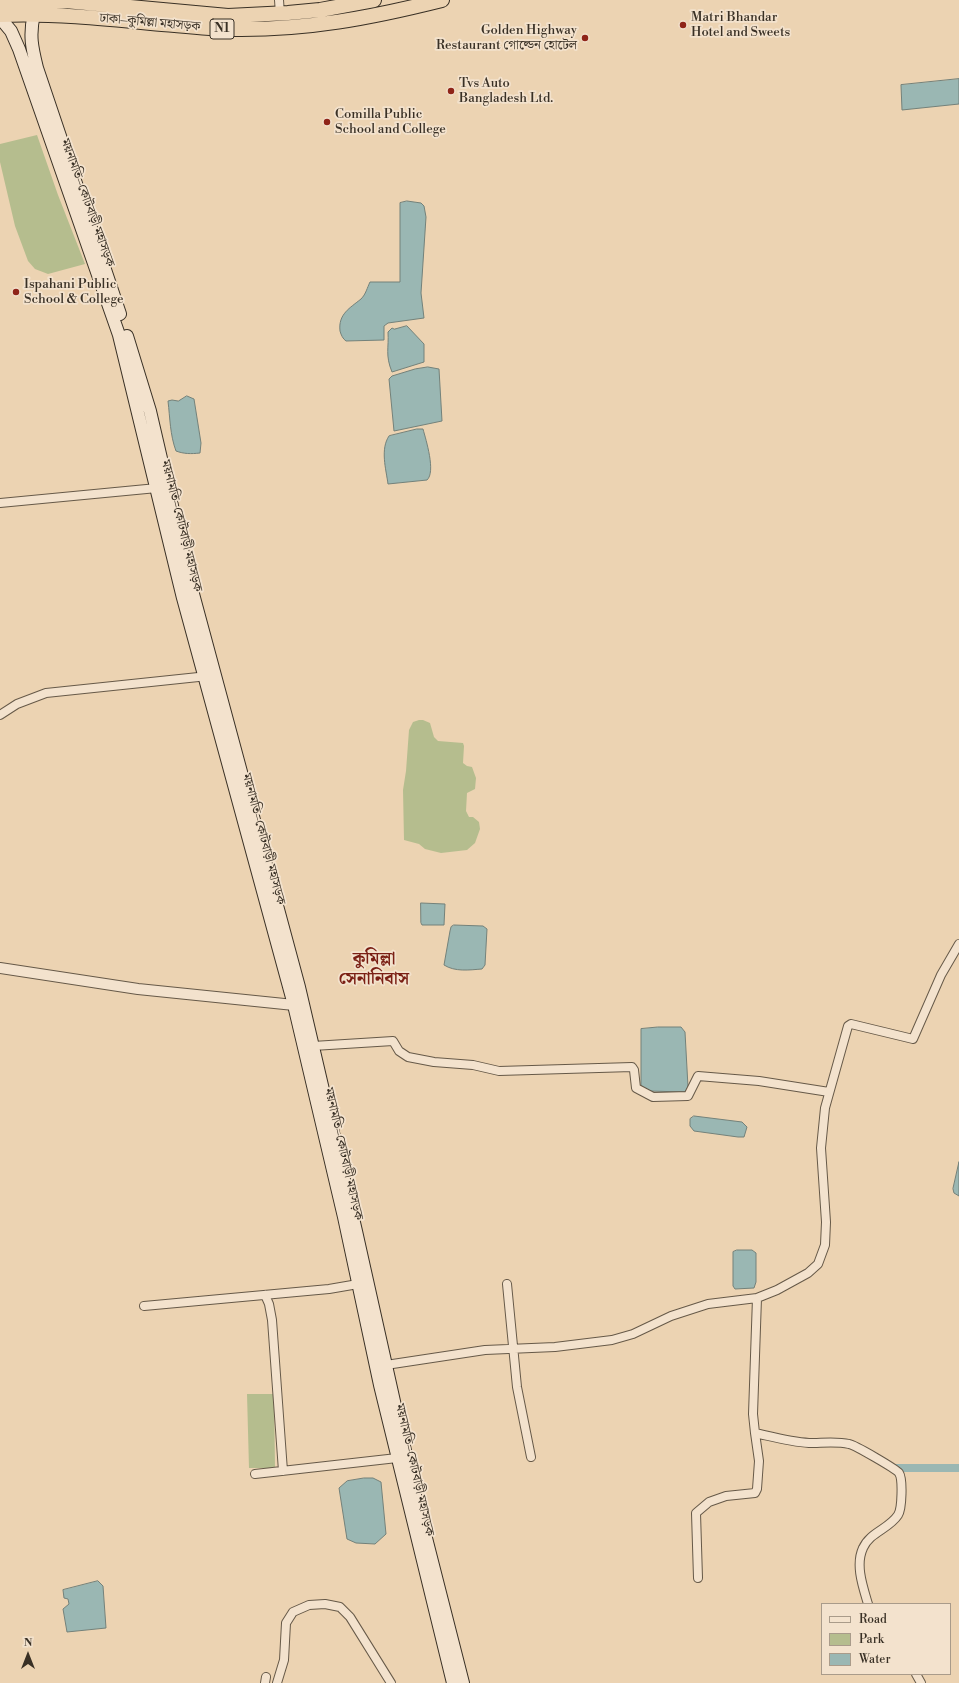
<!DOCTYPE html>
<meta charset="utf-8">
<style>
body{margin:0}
#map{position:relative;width:959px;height:1683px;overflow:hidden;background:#ecd3b2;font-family:"Libre Bodoni",serif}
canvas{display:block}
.legend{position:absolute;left:821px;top:1603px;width:130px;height:72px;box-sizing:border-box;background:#f3e2cd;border:1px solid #a99b8a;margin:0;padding:5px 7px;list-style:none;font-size:12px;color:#393025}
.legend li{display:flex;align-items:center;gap:8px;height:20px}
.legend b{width:20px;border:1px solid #a99b8a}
.north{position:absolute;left:8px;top:1635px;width:40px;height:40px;-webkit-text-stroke:3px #f3e2cd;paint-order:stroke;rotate:0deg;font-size:11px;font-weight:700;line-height:16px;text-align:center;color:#393025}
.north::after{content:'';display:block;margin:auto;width:14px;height:18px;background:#393025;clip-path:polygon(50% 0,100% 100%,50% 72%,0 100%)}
</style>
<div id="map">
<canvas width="959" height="1683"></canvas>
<ul class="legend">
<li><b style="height:5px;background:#f3e2cd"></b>Road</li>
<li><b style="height:11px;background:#b5bd8e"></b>Park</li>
<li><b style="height:11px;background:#9ab7b3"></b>Water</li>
</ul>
<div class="north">N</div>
</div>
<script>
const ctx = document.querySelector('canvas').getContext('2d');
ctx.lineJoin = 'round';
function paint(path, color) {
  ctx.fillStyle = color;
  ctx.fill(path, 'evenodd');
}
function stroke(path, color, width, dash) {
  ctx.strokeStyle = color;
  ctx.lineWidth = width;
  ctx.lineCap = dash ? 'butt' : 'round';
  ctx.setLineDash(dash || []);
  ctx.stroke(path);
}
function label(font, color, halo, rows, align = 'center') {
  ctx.font = font + ' "Libre Bodoni","Noto Serif Bengali",serif';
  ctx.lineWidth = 3.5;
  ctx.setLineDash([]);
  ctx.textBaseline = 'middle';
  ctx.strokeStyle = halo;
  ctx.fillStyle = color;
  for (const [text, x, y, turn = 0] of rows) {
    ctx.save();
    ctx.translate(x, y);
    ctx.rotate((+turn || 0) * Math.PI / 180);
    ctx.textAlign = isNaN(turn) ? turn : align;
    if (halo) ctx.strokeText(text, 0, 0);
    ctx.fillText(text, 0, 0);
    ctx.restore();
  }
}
paint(new Path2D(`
 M37,135l21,60 27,69 -37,10 -13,-5 -7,-8 -13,-35 -15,-64v-18z
 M419,720h4l7,3 4,14 4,4 25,2 1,3 -1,17 4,3 5,1 4,11 -1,11 -8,4 -1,18 3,6h4l6,5 1,7 -5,14 -8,7 -26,3 -16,-4 -6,-5 -15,-4 -1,-50 3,-19 3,-41 4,-8z
 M247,1394h27l1,74h-26z`), '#b5bd8e');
const water = new Path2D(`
 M959,79v25l-57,6 -1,-25z
 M407,201l14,2 3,3 2,11 -5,76 3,25 -36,5 -4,3v14l-38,1c-3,-2 -5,-6 -6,-10 -2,-17 10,-23 21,-32 5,-5 6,-11 9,-17h30v-79z
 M407,326l17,18v18l-32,10c-7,-17 -3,-24 -4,-40l4,-4 2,1z
 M428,367l11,2 3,52 -48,10 -5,-52 3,-3 23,-7z
 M187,396l7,3 7,44 -1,10c-9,1 -16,1 -24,-2 -6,-16 -6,-33 -8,-50l4,-1 6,1z
 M417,429h6c3,11 13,43 4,51l-39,4c-2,-15 -8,-35 1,-48z
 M421,903l24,1 -1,21h-22l-1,-2z
 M454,925l29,1 4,3 -2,36 -3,4c-13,1 -27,3 -38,-4l6,-34 1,-4z
 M658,1027h23l4,5 3,55 -3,5 -37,-1 -7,-4v-58z
 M694,1116l48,6 5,5 -3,10h-6l-44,-6 -4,-5v-7z
 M959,1162v34l-5,-3 -1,-4z
 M737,1250h15l4,3v29l-2,6 -19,1 -2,-3v-34z
 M364,1478h9l8,4 5,52 -11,10 -19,-1 -9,-4 -8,-51 8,-7z
 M98,1581l5,5 3,42 -39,4 -4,-23 6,-5 -1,-5 -4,-1 -1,-8z`);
paint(water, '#9ab7b3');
stroke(water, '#73817a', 1);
stroke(new Path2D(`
 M894,1468h65`), '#9ab7b3', 8);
const minor = new Path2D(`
 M279,0l1,14
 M0,503l157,-15
 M0,715l17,-11 29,-11 162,-17
 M313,1046l80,-5 6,10 9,6 26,5 39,3 26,6 133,-4 2,3 2,18 17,9 35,-1 10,-20 61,5 70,11
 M507,1284l10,103 14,70
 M265,1295l4,9 3,16 11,151
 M757,1298l-4,116 2,19c18,4 36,9 54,10 13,0 28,-2 40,1 6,1 47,25 50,29 4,6 3,36 -1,42 -9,14 -28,17 -35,33 -8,17 0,39 5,56
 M144,1306l185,-17 29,-5
 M386,1365l99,-15 70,-3 57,-7 21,-6 38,-18 37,-12 49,-6 20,-8 31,-17 10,-9 7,-19 1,-23 -5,-74 4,-40 23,-82 3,-2 62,15 28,-64 18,-31
 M255,1474l142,-16
 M698,1578l-2,-65 13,-11 17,-6 29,-3 2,-4 2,-28 -4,-28
 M916,1674l5,9
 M265,1683l1,-6
 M277,1683l7,-23 2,-37 7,-11 16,-7 16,-1 15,3 10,10 41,66`);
const tertiary = new Path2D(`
 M0,968l138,21 156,16 7,-1`);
const secondary = new Path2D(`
 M34,14c-5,21 -2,34 3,54l83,246
 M0,18l11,13 8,18 100,286 64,263 111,407 50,212 36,168 73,298
 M127,336l23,75 39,168 110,408 57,244 58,260 49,192`);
const trunk = new Path2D(`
 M0,2l65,-1 163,15 60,-3 32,-3 54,-10
 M0,15c51,-2 101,3 151,8 27,2 54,6 82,6 74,1 137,-11 209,-29`);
stroke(minor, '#665948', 10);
stroke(tertiary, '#665948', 12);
stroke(secondary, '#393025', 14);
stroke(trunk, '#393025', 16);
stroke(minor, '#f3e2cd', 8);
stroke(tertiary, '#f3e2cd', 10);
stroke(secondary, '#f3e2cd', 12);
stroke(trunk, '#ecd3b2', 14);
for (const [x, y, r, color] of [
 [683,25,4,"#8f2418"],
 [585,38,4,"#8f2418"],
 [451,91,4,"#8f2418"],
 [327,122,4,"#8f2418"],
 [16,292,4,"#8f2418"]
]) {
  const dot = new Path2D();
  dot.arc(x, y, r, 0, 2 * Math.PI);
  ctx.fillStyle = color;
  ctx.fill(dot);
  stroke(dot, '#f3e2cd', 1.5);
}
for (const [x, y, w] of [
 [222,29,24]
]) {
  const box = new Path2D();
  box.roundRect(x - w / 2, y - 10, w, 20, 3);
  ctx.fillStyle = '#f3e2cd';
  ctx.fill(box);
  stroke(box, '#393025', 1);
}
label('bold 12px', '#393025', null, [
 ["N1",222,29]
]);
label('13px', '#393025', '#f3e2cd', [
 ["Matri Bhandar",691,18],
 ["Hotel and Sweets",691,33],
 ["Golden Highway",577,31,"right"],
 ["Restaurant গোল্ডেন হোটেল",577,46,"right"],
 ["Tvs Auto",459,84],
 ["Bangladesh Ltd.",459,99],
 ["Comilla Public",335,115],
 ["School and College",335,130],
 ["Ispahani Public",24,285],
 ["School & College",24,300]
], 'left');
label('13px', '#393025', '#f3e2cd', [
 ["ঢাকা–কুমিল্লা মহাসড়ক",150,23,5],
 ["ময়নামতি–কোটবাড়ী মহাসড়ক",87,203,70],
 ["ময়নামতি–কোটবাড়ী মহাসড়ক",181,526,76],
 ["ময়নামতি–কোটবাড়ী মহাসড়ক",263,839,75],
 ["ময়নামতি–কোটবাড়ী মহাসড়ক",343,1154,77],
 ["ময়নামতি–কোটবাড়ী মহাসড়ক",414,1470,77]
]);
label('bold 17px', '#7a1f14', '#f3e2cd', [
 ["কুমিল্লা",374,960],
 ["সেনানিবাস",374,980]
]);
</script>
